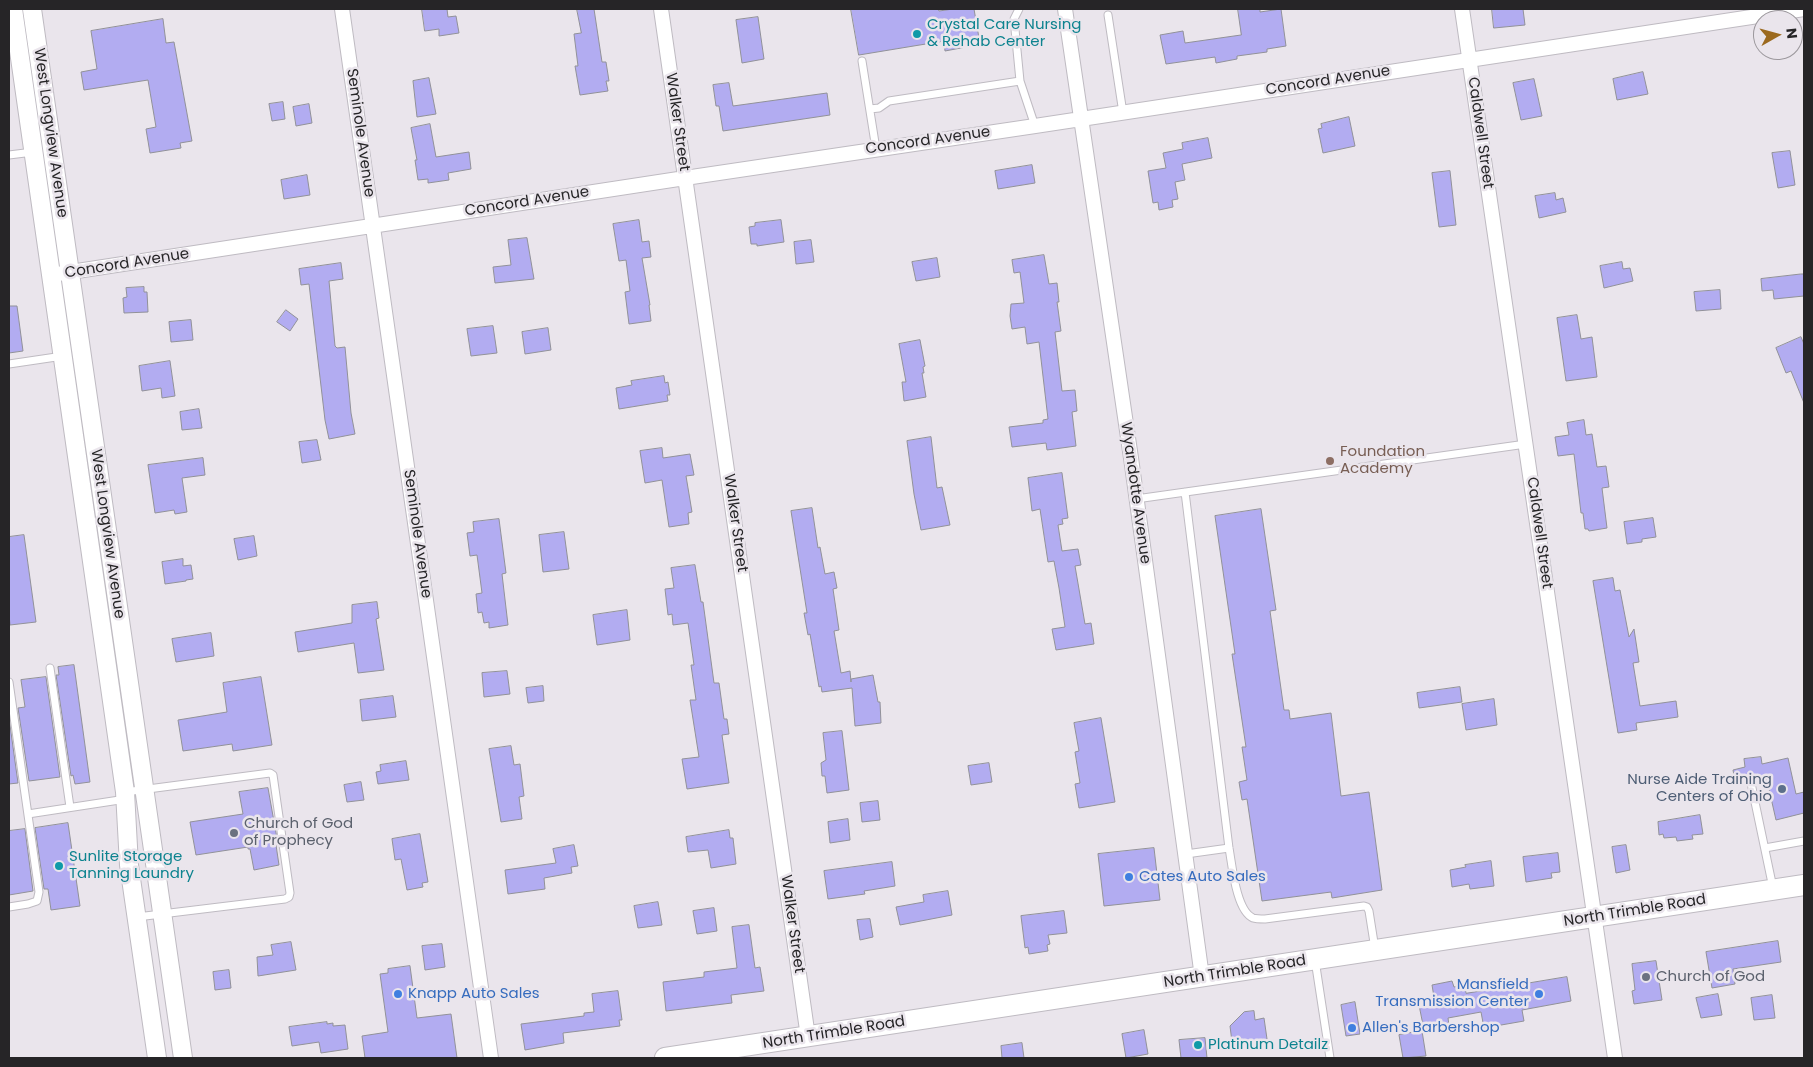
<!DOCTYPE html>
<style>
body{margin:0}
#map{position:relative;width:1813px;height:1067px;overflow:hidden;background:#eae5ec;font-family:Poppins,sans-serif}
canvas{display:block}
.frame{position:absolute;inset:0;border:10px solid #262527;pointer-events:none}
.north{position:absolute;left:1753px;top:10px;width:50px;height:50px;box-sizing:border-box;background:#eae5ec;border:1px solid #9c989d;border-radius:50%;rotate:83deg;font-size:14px;font-weight:700;line-height:20px;text-align:center;color:#262527}
.north::after{content:'';display:block;margin:auto;width:18px;height:22px;background:#9c6a1f;clip-path:polygon(50% 0,100% 100%,50% 72%,0 100%)}
</style>
<div id="map">
<canvas width="1813" height="1067"></canvas>
<div class="frame"></div>
<div class="north">N</div>
</div>
<script>
const ctx = document.querySelector('canvas').getContext('2d');
ctx.lineJoin = 'round';
function paint(path, color) {
  ctx.fillStyle = color;
  ctx.fill(path, 'evenodd');
}
function stroke(path, color, width, dash) {
  ctx.strokeStyle = color;
  ctx.lineWidth = width;
  ctx.lineCap = dash ? 'butt' : 'round';
  ctx.setLineDash(dash || []);
  ctx.stroke(path);
}
function label(font, color, halo, rows, align = 'center') {
  ctx.font = font + ' Poppins,sans-serif';
  ctx.lineWidth = 5;
  ctx.setLineDash([]);
  ctx.textBaseline = 'middle';
  ctx.strokeStyle = halo;
  ctx.fillStyle = color;
  for (const [text, x, y, turn = 0] of rows) {
    ctx.save();
    ctx.translate(x, y);
    ctx.rotate((+turn || 0) * Math.PI / 180);
    ctx.textAlign = isNaN(turn) ? turn : align;
    if (halo) ctx.strokeText(text, 0, 0);
    ctx.fillText(text, 0, 0);
    ctx.restore();
  }
}
const building = new Path2D(`
 M422,9h25l1,8 8,-1 3,17 -20,3v-7l-14,2z
 M577,9h17l8,53h4l3,19h-3l2,10 -28,4 -5,-29h3l-4,-32 7,-1z
 M851,9h87l1,2 14,-2h21l5,29 -14,2 1,7 -21,4 -1,-10 -85,14z
 M1238,9h22v3l21,-3 5,37 -19,3v3l-30,4v3l-21,4 -1,-6 -49,7 -6,-29 23,-4 2,12 56,-8z
 M1492,9h31l2,16 -31,3z
 M758,17l6,42 -22,4 -6,-43z
 M163,19l3,24 8,-1 18,99 -12,2 1,5 -31,5 -4,-24 10,-2 -8,-47 -64,10 -3,-18 16,-3 -6,-38z
 M1643,72l5,22 -31,6 -4,-21z
 M429,78l7,36 -19,3 -4,-36z
 M1534,79l8,37 -21,4 -8,-37z
 M729,83l4,23 94,-13 3,22 -107,16 -4,-25h-3l-3,-21z
 M283,102l2,17 -13,2 -3,-17z
 M309,104l3,19 -16,3 -3,-19z
 M1349,117l6,29 -32,7 -5,-24 4,-1 -1,-4z
 M430,124l6,33 33,-5 2,17 -23,4 1,7 -21,3v-4l-10,1 -3,-20h2l-6,-32z
 M1208,138l4,20 -30,6 3,16 -10,2 3,17 -6,1 1,7 -14,3 -1,-8 -5,1 -5,-32 18,-3 -3,-15 20,-4 -1,-6z
 M1790,151l5,34 -17,3 -6,-35z
 M1032,165l3,18 -37,6 -3,-18z
 M1450,171l6,54 -17,2 -7,-54z
 M307,175l3,20 -26,4 -3,-19z
 M1555,193l1,7 7,-2 3,14 -27,6 -4,-22z
 M639,220l3,22 7,-1 2,16 -9,1 8,47h-1l2,16 -22,3 -4,-32 5,-1 -4,-31 -7,1 -6,-37z
 M781,220l3,22 -27,4v-2h-6l-2,-17 6,-1v-3z
 M527,238l7,41 -39,4 -2,-16 18,-2 -3,-25z
 M811,240l3,22 -18,2 -2,-22z
 M1044,255l5,29 8,-1 2,19h-2l4,29 -6,1 7,59 13,-1 2,21 -5,1 4,34 -29,4 -1,-7 -34,4 -3,-20 34,-4v-3l5,-1 -9,-77 -12,2 -2,-17 -13,2 -2,-13 1,-12 13,-1 -4,-31 -6,1 -2,-13z
 M937,258l3,19 -24,4 -4,-19z
 M1622,262l1,7 7,-1 3,13 -29,7 -4,-22z
 M341,263l2,16 -14,2 6,65 2,2 8,-1 6,66 4,21 -26,5 -4,-19 -16,-136 -8,1 -2,-16z
 M1801,274h3v22l-30,3 -1,-9 -11,1 -1,-12z
 M144,287v5h3l1,20 -24,1 -1,-15 4,-1 -1,-9z
 M1720,290l1,19 -25,2 -2,-19z
 M9,306h8l6,45 -14,2z
 M286,310l12,9 -8,12 -13,-9z
 M1577,315l4,24 11,-2 5,40 -31,4 -9,-63z
 M191,320l2,20 -22,2 -2,-20z
 M493,326l4,27 -26,3 -4,-27z
 M548,328l3,22 -26,4 -3,-22z
 M1801,337l3,7v59l-13,-32 -5,2 -10,-25z
 M920,340l5,26 -2,1 1,6h-2l4,24 -22,4 -2,-19h4l-7,-38z
 M170,361l5,35 -13,2 -1,-10 -19,3 -3,-25z
 M664,376l1,7 3,-1 2,13h-3l1,6 -49,8 -3,-21 16,-3 -1,-4z
 M199,409l3,19 -20,2 -2,-18z
 M1584,420l2,15 6,-1 5,33 9,-1 3,21 -7,1 5,40 -18,3 -1,-2h-3l-2,-16h-2l-7,-59 -16,2 -3,-19 14,-2 -2,-12z
 M931,437l6,51 5,-1 8,38 -29,5 -7,-36 -7,-53z
 M317,440l4,20 -19,3 -3,-21z
 M662,448l1,10 27,-4 4,21 -8,1 6,36 -4,1 1,11 -20,3 -7,-47 -17,3 -5,-32z
 M203,458l2,17 -23,3 5,34 -12,2 -1,-4 -19,3 -7,-48z
 M1062,473l6,45 -6,1 1,5 -5,1 4,26 16,-2 3,16 -6,1 10,58 6,-1 3,21 -38,6 -4,-21 13,-2 -6,-39 -5,-27 -6,1 -8,-53 -8,2 -4,-33z
 M812,508l6,40 2,-1 5,27 9,-2 3,16 -4,1 6,41 -5,1 7,42 9,-2 1,11v-3l22,-4 5,27h2l1,21 -26,3 -3,-38 -30,4 -1,-6 -2,1 -9,-53 -2,1 -4,-22h3l-16,-102z
 M1261,509l15,101 -6,1 14,99h5l1,9 41,-6 10,83 28,-4 13,98 -50,8 -1,-6 -69,9 -15,-102 -5,1 -3,-18 8,-2 -5,-33h4l-14,-93h3l-20,-138z
 M1653,518l3,19 -14,2v3l-15,2 -3,-22z
 M499,519l7,54 -4,1 6,51 -19,3v-6l-5,1 -2,-11 -4,1 -2,-19 6,-1 -5,-38 -7,1 -3,-23 7,-1 -1,-10z
 M564,532l5,37 -26,3 -4,-37z
 M24,535l12,87 -26,3 -1,-11v-77z
 M254,536l3,20 -19,4 -4,-21z
 M183,559v7l8,-1 2,14 -7,1v1l-21,3 -3,-22z
 M695,565l6,37h2l11,81h5l5,36h3l2,15 -7,1 7,48 -42,6 -5,-30 17,-2 -9,-57h6l-5,-35h3l-6,-42 -15,2 -1,-11 -4,1 -3,-26 9,-1 -3,-20z
 M1613,578l2,13 5,-1 9,47 5,-8 5,33 -6,1 7,43 36,-5 2,16 -42,6 1,7 -19,3 -25,-152z
 M377,602l2,16 -3,1 8,51 -26,3 -4,-30 -56,9 -3,-20 57,-9v-18z
 M627,610l3,30 -33,5 -4,-30z
 M211,633l3,23 -38,6 -4,-23z
 M74,665l16,117 -15,2 -2,-9 -2,1 -15,-101h3l-1,-8z
 M507,671l3,23 -26,3 -2,-24z
 M46,677l14,100 -31,4 -11,-73 7,-1 -4,-27z
 M261,677l11,68 -39,6 -1,-7 -49,7 -5,-31 49,-8 -4,-29z
 M543,686l1,15 -16,2 -2,-15z
 M1460,687l2,15 -43,6 -2,-15z
 M393,696l3,21 -34,4 -2,-21z
 M1494,699l3,26 -31,5 -4,-26z
 M9,718l9,65 -9,1z
 M1101,718l14,84 -36,6 -4,-24 5,-1 -5,-31 4,-1 -5,-28z
 M842,731l7,59 -22,3 -2,-17h-3l-1,-13 5,-3 -3,-27z
 M511,746l3,19 6,-1 4,32 -5,1 3,22 -21,3 -12,-73z
 M1761,757l1,7 26,-6 8,36 8,-2v21l-28,7 -10,-44 -31,5 -2,-11 12,-3 -1,-8z
 M406,761l3,19 -31,4 -2,-12 5,-1 -1,-6z
 M989,763l3,19 -21,3 -3,-19z
 M361,782l3,18 -17,2 -3,-17z
 M268,788l10,56 -2,1 3,20 -25,5 -4,-21h-2v-2l-52,8 -6,-33 53,-8 -4,-22z
 M878,801l2,19 -18,2 -2,-19z
 M1700,815l3,19 -11,1 1,4 -16,2 -1,-4 -12,1 -1,-4 -4,1 -1,-13z
 M848,819l2,21 -20,3 -2,-21z
 M68,823l12,83 -29,4 -3,-21h-4l-9,-61z
 M25,829l8,62 -24,4v-64z
 M729,830l1,8h3l3,26 -25,4 -3,-18 -20,2 -2,-15z
 M420,834l8,48 -6,1 1,4 -16,3 -6,-31 -6,1 -3,-21z
 M574,845l4,21 -7,1 1,6 -28,5 1,11 -37,5 -3,-24 51,-7 -3,-14z
 M1626,845l4,25 -14,3 -4,-26z
 M1154,848l6,52 -56,6 -6,-52z
 M1558,853l2,19 -9,1 1,5 -26,4 -3,-25z
 M1491,861l3,25 -24,3 -1,-5 -17,3 -2,-17 16,-3 -1,-2z
 M892,862l3,24 -31,5 1,3 -37,5 -4,-28z
 M948,891l4,24 -52,10 -4,-18 28,-5 -1,-7z
 M658,902l4,23 -24,3 -4,-22z
 M714,908l3,23 -20,3 -4,-23z
 M1064,911l3,22 -19,2 2,9 -3,1 1,6 -19,3 -1,-7 -3,1 -4,-32z
 M870,919l3,18 -13,3 -3,-20z
 M749,925l6,43 5,-1 4,24 -33,4 1,8 -66,8 -3,-29 41,-5v-5l33,-4 -5,-41z
 M1778,941l3,21 -48,7 2,15 -23,4 -6,-36z
 M291,942l5,28 -38,6 -1,-19 16,-2 -2,-10z
 M442,944l3,23 -20,3 -3,-24z
 M1656,961l6,39 -28,4 -2,-13 3,-1 -3,-26z
 M410,966l7,52 34,-4 6,44h-92l-3,-22 26,-4 -8,-58 8,-1v-4z
 M229,970l2,18 -16,2 -2,-18z
 M1567,977l4,24 -49,9 2,11 -40,7 -3,-16 -33,6 1,7 -25,5 -6,-30 16,-3 -2,-12 20,-4 2,6 11,-2 1,8z
 M618,991l4,29h-3l1,6 -57,7 1,10 -39,7 -4,-26 63,-8v-3l10,-1 -2,-18z
 M1718,994l4,21 -21,3 -5,-20z
 M1772,995l3,23 -21,2 -3,-22z
 M1355,1002l5,32 -14,2 -5,-31z
 M1254,1011l1,9 9,-2 4,28 -35,4 -3,-24 14,-14z
 M327,1022v2l6,-1v3l12,-1 3,24 -27,4 -2,-11 -27,4 -3,-19z
 M1144,1030l4,24 -22,4 -4,-24z
 M1422,1031l4,25 -23,2 -4,-23z
 M1205,1038l2,20h-26l-2,-18z
 M1022,1043l2,15h-22l-1,-12z`);
paint(building, '#b2acf1');
stroke(building, '#919198', 1);
const service = new Path2D(`
 M1019,9l-5,10 6,62 15,45
 M1108,15l15,98
 M862,61l14,88
 M870,109l9,-1 10,-7 131,-20
 M9,155l24,-3
 M9,364l54,-8
 M1185,492l44,356c3,16 7,63 24,70 3,1 9,1 12,1l99,-13 3,1 2,4 6,38
 M1136,499l390,-55
 M50,668l20,139
 M9,682l30,210 -2,9 -9,3 -19,3
 M1751,783l22,105
 M125,792l145,-19 3,2 17,118 -1,4 -4,2 -148,18
 M28,814l98,-15
 M1765,848l39,-7
 M1186,854l43,-6
 M1315,960l15,98`);
const minor = new Path2D(`
 M342,9l149,1049
 M661,9l147,1028
 M1065,9l66,449 71,519
 M1462,9l153,1049
 M51,275l634,-97 350,-52 769,-117`);
const tertiary = new Path2D(`
 M13,9l112,783 4,73 28,193
 M32,9l151,1049`);
const secondary = new Path2D(`
 M665,1058l1139,-173`);
stroke(service, '#bfbbc2', 9);
stroke(minor, '#bfbbc2', 16);
stroke(tertiary, '#bfbbc2', 20);
stroke(secondary, '#bfbbc2', 22);
stroke(service, '#fff', 7);
stroke(minor, '#fff', 14);
stroke(tertiary, '#fff', 18);
stroke(secondary, '#fff', 20);
for (const [x, y, r, color] of [
 [917,34,5,"#0f9aa8"],
 [1330,461,5,"#8d6e63"],
 [1782,789,5,"#5c6f8a"],
 [234,833,5,"#6b7280"],
 [59,866,5,"#0f9aa8"],
 [1129,877,5,"#3f7fe0"],
 [1646,977,5,"#6b7280"],
 [398,994,5,"#3f7fe0"],
 [1539,994,5,"#3f7fe0"],
 [1352,1028,5,"#3f7fe0"],
 [1198,1045,5,"#0f9aa8"]
]) {
  const dot = new Path2D();
  dot.arc(x, y, r, 0, 2 * Math.PI);
  ctx.fillStyle = color;
  ctx.fill(dot);
  stroke(dot, '#eae5ec', 2);
}
label('15px', '#0d838f', '#eae5ec', [
 ["Crystal Care Nursing",927,25],
 ["& Rehab Center",927,42],
 ["Sunlite Storage",69,857],
 ["Tanning Laundry",69,874],
 ["Platinum Detailz",1208,1045]
], 'left');
label('15px', '#262527', '#eae5ec', [
 ["Concord Avenue",1328,81,-9],
 ["Walker Street",677,122,82],
 ["West Longview Avenue",50,133,82],
 ["Seminole Avenue",360,133,82],
 ["Caldwell Street",1480,133,82],
 ["Concord Avenue",928,141,-8],
 ["Concord Avenue",527,202,-9],
 ["Concord Avenue",127,264,-9],
 ["Wyandotte Avenue",1135,493,82],
 ["Walker Street",735,523,82],
 ["Caldwell Street",1539,533,82],
 ["West Longview Avenue",107,534,82],
 ["Seminole Avenue",417,534,82],
 ["North Trimble Road",1635,911,-9],
 ["Walker Street",792,924,82],
 ["North Trimble Road",1235,972,-9],
 ["North Trimble Road",834,1033,-9]
]);
label('15px', '#785e54', '#eae5ec', [
 ["Foundation",1340,452],
 ["Academy",1340,469]
], 'left');
label('15px', '#4e5e75', '#eae5ec', [
 ["Nurse Aide Training",1772,780],
 ["Centers of Ohio",1772,797]
], 'right');
label('15px', '#5b616d', '#eae5ec', [
 ["Church of God",244,824],
 ["of Prophecy",244,841],
 ["Church of God",1656,977]
], 'left');
label('15px', '#366cbe', '#eae5ec', [
 ["Cates Auto Sales",1139,877],
 ["Mansfield",1529,985,"right"],
 ["Transmission Center",1529,1002,"right"],
 ["Knapp Auto Sales",408,994],
 ["Allen's Barbershop",1362,1028]
], 'left');
</script>
